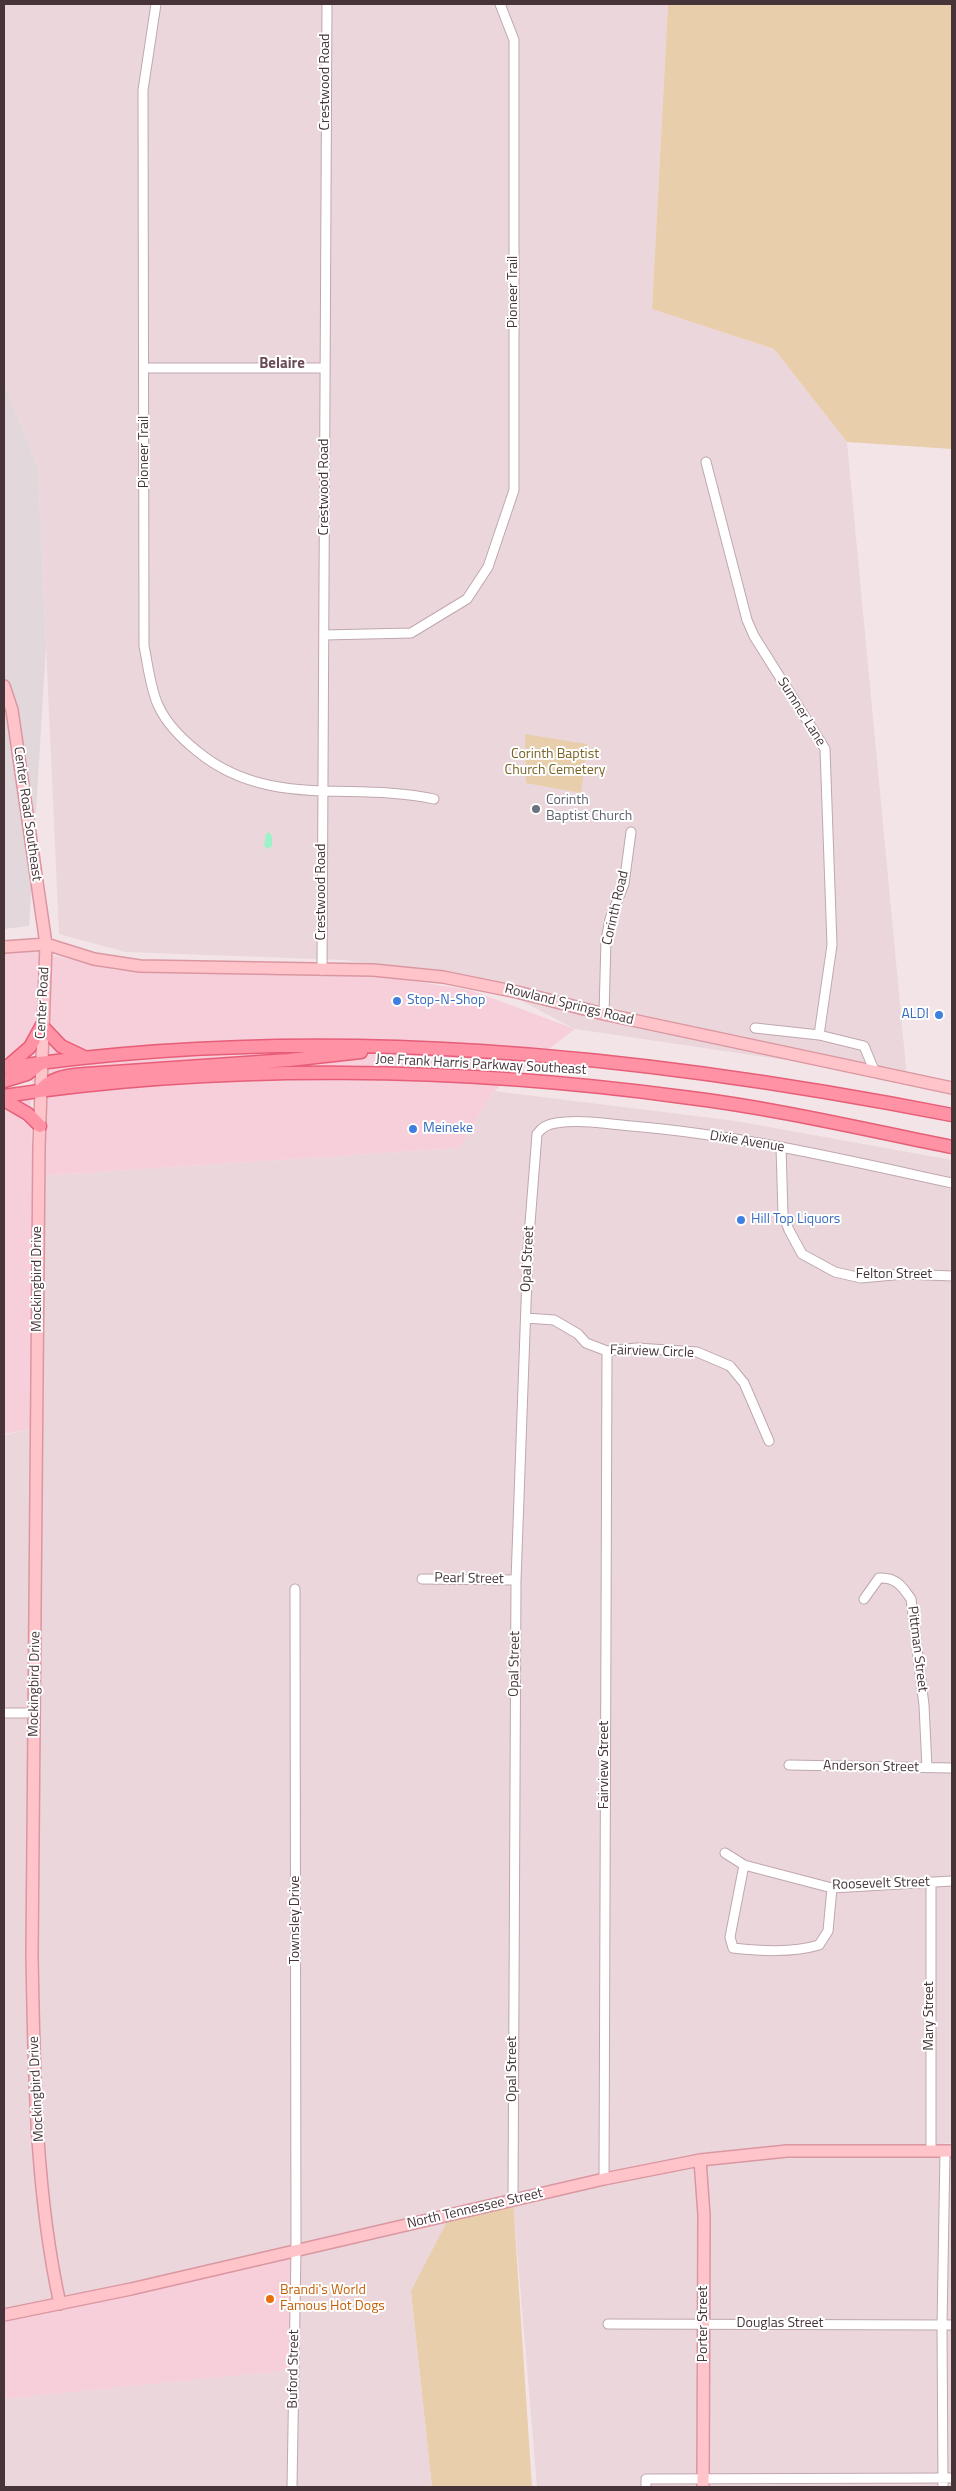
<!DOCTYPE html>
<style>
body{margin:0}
#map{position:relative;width:956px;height:2491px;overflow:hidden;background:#f3e5e7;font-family:"Titillium Web",sans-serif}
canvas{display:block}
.frame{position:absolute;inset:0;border:5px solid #463439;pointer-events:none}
</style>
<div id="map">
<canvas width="956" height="2491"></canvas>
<div class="frame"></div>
</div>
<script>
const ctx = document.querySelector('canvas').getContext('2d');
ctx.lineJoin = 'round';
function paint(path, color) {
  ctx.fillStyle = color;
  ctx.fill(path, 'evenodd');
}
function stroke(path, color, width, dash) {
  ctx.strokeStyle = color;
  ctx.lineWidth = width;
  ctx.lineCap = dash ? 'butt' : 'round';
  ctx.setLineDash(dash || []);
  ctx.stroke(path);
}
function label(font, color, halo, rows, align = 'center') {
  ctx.font = font + ' "Titillium Web",sans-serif';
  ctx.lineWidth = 4;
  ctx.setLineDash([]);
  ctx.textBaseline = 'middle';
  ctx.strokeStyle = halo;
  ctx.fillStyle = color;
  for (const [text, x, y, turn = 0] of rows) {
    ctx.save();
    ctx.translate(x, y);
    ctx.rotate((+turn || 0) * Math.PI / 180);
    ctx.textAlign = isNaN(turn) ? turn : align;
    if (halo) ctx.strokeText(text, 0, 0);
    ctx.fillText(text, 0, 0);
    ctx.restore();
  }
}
paint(new Path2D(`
 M4,4h664l-16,305 122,40 73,93 60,636 -332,-49 -101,-53 -131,-16 -218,-8 -66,-18 -21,-466 -34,-85z
 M494,1091l242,30 216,39v983l-96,8h96v336h-415l-24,-285 -102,89 21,196h-428v-88l290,-29 -290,-56v-879l32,-7 3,-252 421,-28z`), '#ebd7db');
paint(new Path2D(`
 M35,951l80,19 266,6 89,14 105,39 -81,62 -34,57 -421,28v-29l-10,-93 -25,3v-104z
 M31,1099l6,329 -33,6v-331z
 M296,2250l-2,120 -290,29v-81z`), '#f6cfdb');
paint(new Path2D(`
 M4,383l34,85 8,179 -17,279 -25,3z`), '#e2d7db');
paint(new Path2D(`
 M668,4h284v445l-105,-7 -73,-93 -122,-40z
 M525,734l62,10 -6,49 -55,-10z
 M513,2200l19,287h-100l-21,-196 40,-77z`), '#e9ceac');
paint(new Path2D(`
 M269,832l3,4v10l-4,3 -4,-3 2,-12z`), '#9ef2ca');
const street = new Path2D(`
 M156,4l-13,86 1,556c4,19 6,41 14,59 8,18 24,34 39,46 71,59 155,30 237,48
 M145,368h180
 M706,462l41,158 7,16 71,113 7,196 -13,90 45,11 10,24
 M324,635l87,-2 56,-34 21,-32 26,-77v-450l-14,-36
 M322,970l5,-966
 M604,1014l2,-74 4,-21 14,-35 7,-52
 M755,1028l64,7
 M781,1147l2,67 6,16 13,24 33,18 26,6 43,-4 48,2
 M526,1318l28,2 24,14 8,9 21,8 30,-3 60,4 33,14 14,17 25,58
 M422,1579l94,1
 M864,1599l15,-21c17,-1 23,8 32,21l13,106 3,63
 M4,1713h30
 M789,1765l163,3
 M725,1853l19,12 88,23 120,-7
 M744,1865l-14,72 3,11c28,3 59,5 86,-3l9,-14 4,-43
 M931,1882v269
 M604,2179l3,-828
 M513,2200l3,-620 12,-331 9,-115c5,-7 11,-10 19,-11 24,-4 51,1 75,3 109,9 215,34 321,57
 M608,2324l344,1
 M292,2487l4,-237 -1,-661
 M646,2487v-8l306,-1
 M943,2487l-1,-162 3,-174`);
const secondary = new Path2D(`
 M4,686l8,24 34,234 -7,203 -7,807c2,115 3,237 28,350
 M4,947l42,-3 48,15 46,7 233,4 70,7 74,15 87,22 348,74
 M700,2160l4,55 -1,272
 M4,2315l127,-26 473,-110 96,-19 87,-9h165`);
const primary = new Path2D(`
 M42,1026l19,20 23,11
 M8,1066l22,-19 12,-22
 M4,1068c317,-47 636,-14 948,47
 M4,1081l23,-7 14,-11
 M40,1091c12,-15 28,-15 46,-17l203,-14 72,-8
 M4,1096c220,-33 459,-29 679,1 91,11 180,32 269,50
 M4,1100l24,14 12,12`);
stroke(street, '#bfa7ad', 11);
stroke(secondary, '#db97a1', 14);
stroke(primary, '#e75e78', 15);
stroke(street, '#fff', 9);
stroke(secondary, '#ffc3ca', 11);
stroke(primary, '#ff92a4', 12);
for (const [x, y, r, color] of [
 [536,809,5,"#6b7280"],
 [397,1001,5,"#3f7fe0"],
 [939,1015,5,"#3f7fe0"],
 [413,1129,5,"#3f7fe0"],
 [741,1220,5,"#3f7fe0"],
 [270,2299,5,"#e8710a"]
]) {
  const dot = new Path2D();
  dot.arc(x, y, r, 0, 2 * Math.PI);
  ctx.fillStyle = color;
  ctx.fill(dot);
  stroke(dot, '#fff', 2);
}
label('14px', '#463439', '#fff', [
 ["Crestwood Road",326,82,-90],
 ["Pioneer Trail",514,292,-90],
 ["Pioneer Trail",145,452,-90],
 ["Crestwood Road",325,487,-90],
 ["Sumner Lane",801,712,58],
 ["Center Road Southeast",27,814,82],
 ["Crestwood Road",322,892,-90],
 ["Corinth Road",616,908,-77],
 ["Center Road",43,1003,-87],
 ["Rowland Springs Road",569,1005,14],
 ["Joe Frank Harris Parkway Southeast",481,1065,3],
 ["Dixie Avenue",747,1142,9],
 ["Opal Street",528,1259,-87],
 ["Felton Street",894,1275],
 ["Mockingbird Drive",38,1279,-90],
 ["Fairview Circle",652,1352,2],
 ["Pearl Street",469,1579,1],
 ["Pittman Street",917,1649,83],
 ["Opal Street",515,1664,-89],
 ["Mockingbird Drive",35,1684,-89],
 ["Fairview Street",605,1765,-90],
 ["Anderson Street",871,1767,1],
 ["Roosevelt Street",881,1884,-2],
 ["Townsley Drive",296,1920,-90],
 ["Mary Street",930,2016,-90],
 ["Opal Street",513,2069,-90],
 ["Mockingbird Drive",37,2089,-93],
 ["North Tennessee Street",475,2209,-13],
 ["Porter Street",704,2324,-90],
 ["Douglas Street",780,2324],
 ["Buford Street",294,2369,-89]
]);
label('14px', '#796326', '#fff', [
 ["Corinth Baptist",555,755],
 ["Church Cemetery",555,771]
]);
label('14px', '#5b616d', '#fff', [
 ["Corinth",546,801],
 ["Baptist Church",546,817]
], 'left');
label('14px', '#366cbe', '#fff', [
 ["Stop-N-Shop",407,1001],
 ["ALDI",929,1015,"right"],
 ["Meineke",423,1129],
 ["Hill Top Liquors",751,1220]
], 'left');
label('14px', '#c56008', '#fff', [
 ["Brandi's World",280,2291],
 ["Famous Hot Dogs",280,2307]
], 'left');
label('bold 15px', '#694b54', '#fff', [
 ["Belaire",282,364]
]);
</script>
